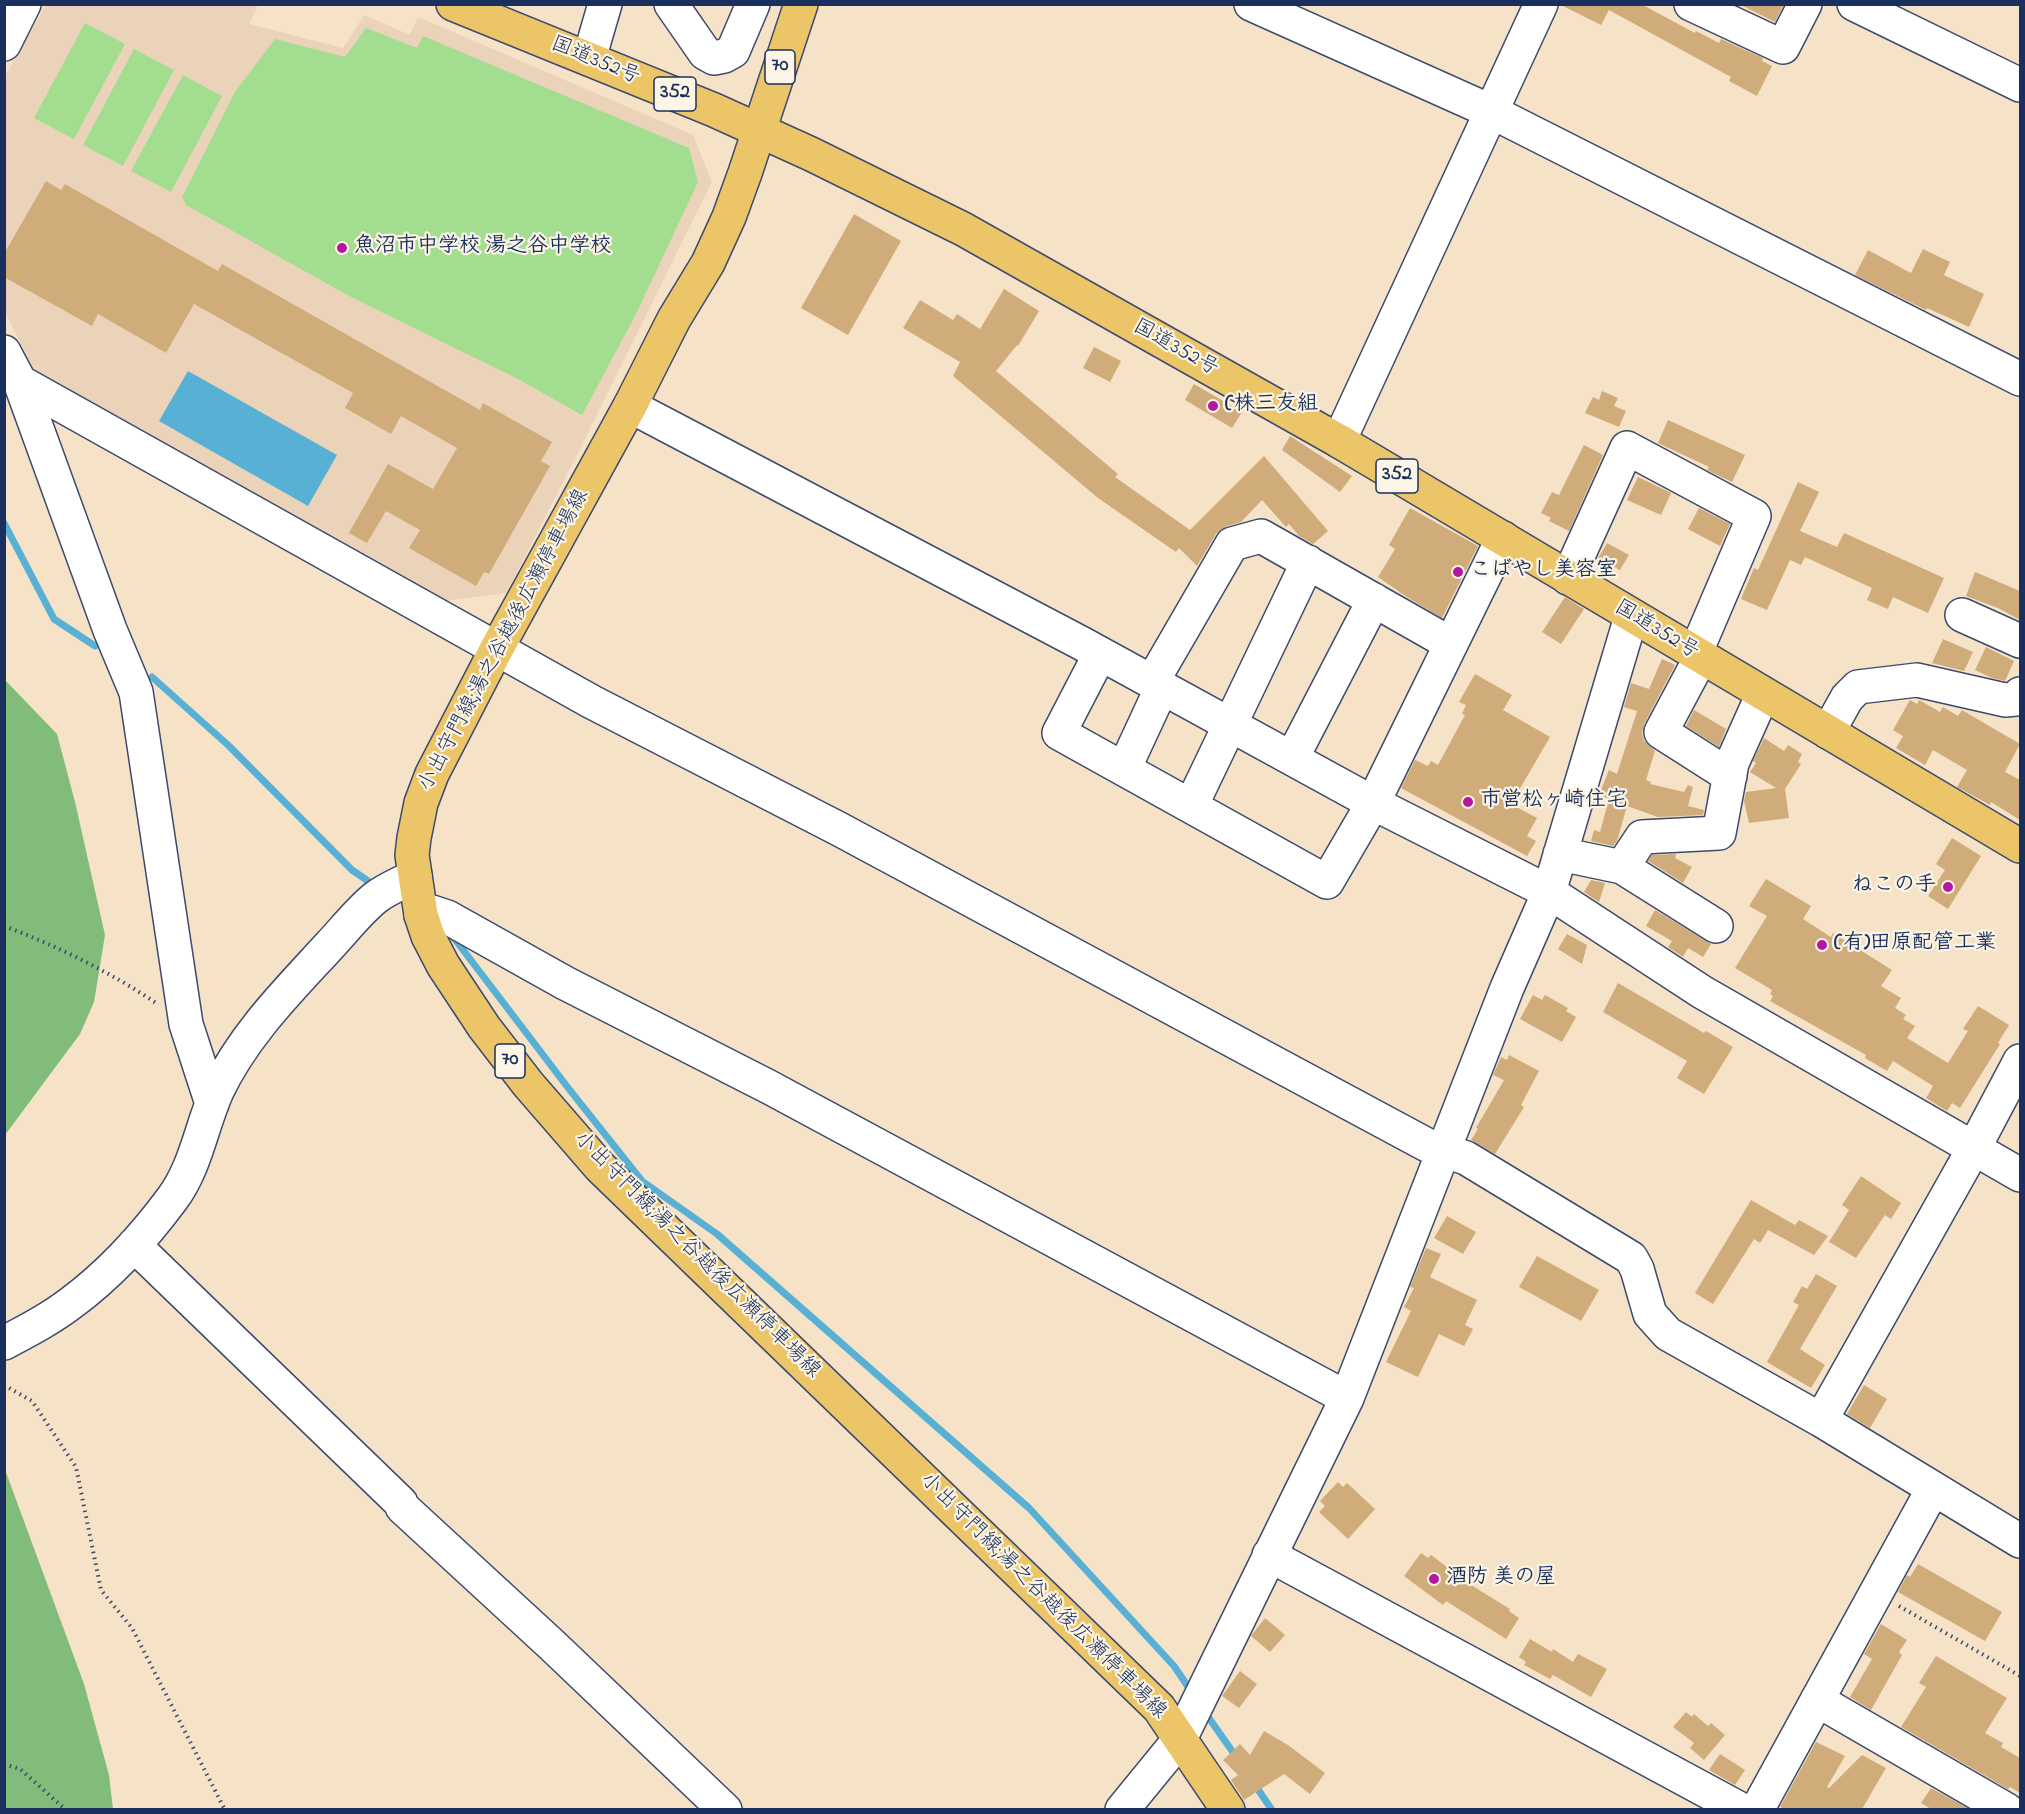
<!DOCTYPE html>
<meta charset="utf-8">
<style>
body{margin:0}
#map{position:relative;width:2025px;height:1814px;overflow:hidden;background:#f5e2c7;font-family:"Indie Flower",sans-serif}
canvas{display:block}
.frame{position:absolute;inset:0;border:6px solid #1b2f5e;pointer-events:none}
</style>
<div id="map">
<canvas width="2025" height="1814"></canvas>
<div class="frame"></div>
</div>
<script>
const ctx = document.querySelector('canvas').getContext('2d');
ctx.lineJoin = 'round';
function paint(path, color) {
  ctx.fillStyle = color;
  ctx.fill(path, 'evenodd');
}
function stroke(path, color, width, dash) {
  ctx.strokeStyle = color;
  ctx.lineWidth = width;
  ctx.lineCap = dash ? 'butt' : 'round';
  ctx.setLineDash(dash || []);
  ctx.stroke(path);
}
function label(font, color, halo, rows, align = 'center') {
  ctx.font = font + ' "Indie Flower","Klee One",sans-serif';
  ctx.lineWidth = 4.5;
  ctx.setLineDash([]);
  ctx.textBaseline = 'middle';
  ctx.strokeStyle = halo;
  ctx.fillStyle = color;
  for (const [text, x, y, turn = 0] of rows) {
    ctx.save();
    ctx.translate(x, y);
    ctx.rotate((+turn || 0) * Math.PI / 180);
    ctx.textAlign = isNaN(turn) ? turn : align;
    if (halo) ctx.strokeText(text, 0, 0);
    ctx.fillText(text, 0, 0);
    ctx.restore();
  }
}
paint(new Path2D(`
 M46,5h212l-9,19 94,24 21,-33 46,20 8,-18 275,118 19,47 -137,277 -69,134 -78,10 -389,-224 -34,-66 -1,-235z`), '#ebd3ba');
paint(new Path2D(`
 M85,23l40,21 -51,95 -40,-21z
 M366,28l51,20 6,-12 266,112 9,34 -62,132 -54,101 -64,-36 -165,-81 -167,-93 -4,-8 53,-105 40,-53 70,18z
 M134,49l40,21 -51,96 -40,-21z
 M183,75l39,21 -51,96 -40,-21z`), '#a3dd90');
paint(new Path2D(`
 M5,680l52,54 18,68 30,133 -11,67 -14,32 -75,101z
 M4,1467l80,217 25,91 4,34h-108z`), '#82bc7a');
paint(new Path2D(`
 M188,371l149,84 -29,51 -149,-85z`), '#58b0d5');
stroke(new Path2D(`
 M4,523l50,96 41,27
 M152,677l76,68 124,125 16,11
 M454,938l115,151 73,92 75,53 312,274 145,158 19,28
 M1204,1711l33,47
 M1255,1785l17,25`), '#58b0d5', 7);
paint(new Path2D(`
 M1559,4h82l54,29 1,-2 23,12 2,-4 42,19 -1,3 10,5 -15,30 -28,-15 2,-4 -122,-67 -8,15z
 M1739,4h45l-9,18z
 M46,181l15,9 4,-6 153,87 4,-7 258,146 3,-7 69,39 -11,19 9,5 -61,108 -5,-2 -8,14 -67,-38 11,-18 -34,-19 -19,32 -18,-10 39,-69 45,25 24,-41 -56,-32 -10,18 -46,-26 8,-15 -159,-89 -28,49 -68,-39 -6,12 -88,-49v-23z
 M854,214l47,27 -53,94 -47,-27z
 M1923,249l27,13 -6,13 40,19 -15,33 -42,-19 -1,2 -71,-35 13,-25 43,23z
 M1004,289l35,22 -21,35 -1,-1 -21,26 122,103 -3,3 75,53 74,-74 64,75 -15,13 -14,-8 -10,-12 -3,3 -24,-27 -21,22 -14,4 -11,8 -19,32 -18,-18 -3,4 -78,-54 -145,-122 7,-14 -57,-34 17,-28 33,20 4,-6 23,15z
 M1094,347l27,14 -11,21 -27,-14z
 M1194,384l48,28 -10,16 -47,-28z
 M1602,391l16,7 -4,8 12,5 -7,16 -34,-14 8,-16 6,3z
 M1668,420l77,35 -13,27 -25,-12 2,-3 -51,-24z
 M1290,436l62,40 -12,16 -58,-42z
 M1584,445l19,10 -34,76 -20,-10 2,-3 -10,-5 11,-21 7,3z
 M1638,477l33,16 -10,22 -34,-15z
 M1798,482l21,10 -19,39 37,16 7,-14 100,45 -16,35 -35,-16 -5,12 -21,-9 5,-12 -67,-31 -4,8 -11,-5 -23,50 -26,-11 13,-31 4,2z
 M1410,508l68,38 -36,72 -35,-21 -29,-20 17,-28 -6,-4z
 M1699,508l31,16 -10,22 -32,-17z
 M1607,543l22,12 -9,15 -22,-12z
 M1975,572l45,19v29l-22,-12 -32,-12z
 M1565,597l19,12 -23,35 -19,-12z
 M1943,639l30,13 -9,19 -32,-8z
 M1986,647l28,14 -9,20 -13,-3 -17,-8z
 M1662,659l13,6 -31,59 -2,9 2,8 11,10 -9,29 5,2 -1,2 34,8 4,-7 5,2 -5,19 16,4 -1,5 -45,2 -31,-11 -10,35 -4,5 -22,-5 3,-11 6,2 9,-33 -10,-4 10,-25 8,4 20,-63 -13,-4 7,-24 18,6z
 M1475,674l37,21 -9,15 47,27 -39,67 26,14 -10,18 9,5 -9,15 -126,-68 14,-28 13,6 3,-5 7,4 27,-50 -3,-1 4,-9 -7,-3z
 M1910,700l7,4 2,-4 21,12 3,-5 15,9 4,-6 58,34 -15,28 15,8v40l-29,-18 -1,3 -33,-18 10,-17 -34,-20 -8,15 -29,-17 7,-12 -10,-6z
 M1694,710l32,19 -7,18 -33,-21z
 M1764,738l20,13 4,-6 14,9 -4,8 3,2 -16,25 4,29 -40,5 -5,-22 2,-9 30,-4 -26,-16 6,-9 -3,-2z
 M1952,838l29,18 -33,53 -20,-13 17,-26 -9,-6z
 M1676,854l-1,4 17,9 -9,16 -35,-22 4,-6z
 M1766,879l45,27 -8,13 28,18 2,-4 59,37 -11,16 20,12 -6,10 11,7 -3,4 12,7 -8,12 41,25 20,-32 -5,-2 15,-23 31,19 -11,18 2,1 -40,64 -8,-5 -5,8 -21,-13 7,-12 -40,-25 -6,10 -22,-13 1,-3 -96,-54 3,-5 -3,-2 2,-4 -37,-22 32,-52 -18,-10z
 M1591,880l14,3 -6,19 -15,-10z
 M1655,910l56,34 -8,13 -15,-9 -5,9 -15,-10 4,-6 -26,-15z
 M1567,934l20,11 -5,19 -24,-15z
 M1618,983l86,50 2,-2 27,16 -29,47 -27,-16 10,-17 -84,-49z
 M1533,995l9,5 3,-5 23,13 -2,3 10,6 -14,25 -42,-23z
 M1509,1055l30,16 -18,34 3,2 -29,47 -24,-14 7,-11 -2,-1 28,-48 -11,-5 8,-18 6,3z
 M1861,1176l40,27 -10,16 -6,-4 -29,43 -27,-16 20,-32 -7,-5z
 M1751,1200l44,25 4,-5 29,16 -14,19 -46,-25 -8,13 -6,-4 -41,65 -18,-11z
 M1447,1216l29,16 -13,22 -29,-16z
 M1426,1248l15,6 -11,23 47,23 -12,25 8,4 -9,17 -25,-12 -21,43 -32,-15 25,-51 -7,-4 10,-19 -4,-1z
 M1537,1256l62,34 -18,31 -62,-34z
 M1816,1274l21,12 -37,63 25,16 -14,23 -44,-26 32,-57 -6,-3 9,-16 5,3z
 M1864,1385l23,14 -17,29 -23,-14z
 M1338,1482l5,5 4,-4 28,26 -27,30 -29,-27 6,-6 -5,-5z
 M1421,1553l7,5 3,-3 28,21 -1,1 52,32 -1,2 10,7 -13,21 -60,-38 -3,4 -39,-29z
 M1918,1564l84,48 -17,29 -87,-49 9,-17 3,2z
 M1265,1618l20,17 -15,17 -19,-16z
 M1881,1624l26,16 -8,12 3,3 -31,55 -21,-13 22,-38 -8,-5z
 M1530,1639l22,13 1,-3 20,13 5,-8 29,15 -16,28 -38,-22 -3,4 -26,-14 2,-3 -7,-5z
 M1936,1656l71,42 -22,35 18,10 -2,4 19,11v35l-10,-6 -2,2 -107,-62 25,-40 -7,-4z
 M1240,1671l17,13 -18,24 -17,-12z
 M1686,1712l6,5 2,-3 14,12 3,-3 14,12 -21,25 -14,-12 4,-5 -21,-16z
 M1264,1731l24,14 37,28 -15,21 -26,-20 -40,26 -13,-20 7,-5 -15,-15 17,-16 10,11z
 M1816,1742l29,14 -18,31 2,1 33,-33 24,13 -24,41h-76l-6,-2z
 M1720,1754l25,16 -10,15 -26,-15z
 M1931,1788l38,21h-38l-10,-6z`), '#d0ac7b');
const minor = new Path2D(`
 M671,4l34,49 9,5 10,-2 9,-5 20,-47
 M1251,4l239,107 530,268
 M1691,4l92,43 22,-43
 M1854,4l166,81
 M4,44l20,-40
 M589,59l16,-55
 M4,352l16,30 90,248 26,62 50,332 26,80
 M20,382l572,320 247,127 588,316 39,13 165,100 6,11 13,45 18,20 153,86 199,121
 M630,406l451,237 292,160 176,89 153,100 318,183
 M1339,441l202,-437
 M1568,578l59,-130 127,68 -59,138
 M1962,615l58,26
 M1100,654l-41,79 268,149 46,-79 130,-265
 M1701,657l-40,75 69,44
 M1152,682l80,-138 29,-8 190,108
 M1828,732l19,-34 11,-11 59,-7 88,20 11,-1 4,-5
 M1292,758l82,-158
 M1124,769l38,-82
 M1191,806l117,-244
 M1560,854l62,13 20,-30 77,-4 13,-70 31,-69
 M1622,867l94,59
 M421,915l11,-3 15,5 118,66 204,104 578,311
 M134,1245l267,258 1,4 150,138 173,165
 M4,1343c23,-12 46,-24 67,-40 38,-28 72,-65 101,-104 24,-32 29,-72 45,-108 27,-57 72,-101 114,-147 14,-15 28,-33 44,-46 11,-9 27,-15 40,-22
 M1821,1420l153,-272 46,-87
 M1269,1555l473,255
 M1817,1700l190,110
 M1122,1810l58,-71 167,-341 160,-410 42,-96 82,-275
 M1757,1810l176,-321`);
const major = new Path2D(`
 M801,4l-56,169 -16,44 -21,46 -34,56 -44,87 -134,244 -64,124 -11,29 -7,35 -2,17 9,60 7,21 15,29 41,62 44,57 72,83 559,541 69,102`);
const highway = new Path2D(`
 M453,4l261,106 97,44 152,75 376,212 681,405`);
stroke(minor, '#3c4a6e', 36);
stroke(major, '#3c4a6e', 36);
stroke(highway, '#3c4a6e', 36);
stroke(new Path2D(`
 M4,926c51,19 108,47 152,77
 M4,1385l28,16 44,66 25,123 31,38 93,182
 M1899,1606l121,70
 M4,1764l16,5 46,41`), '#3c4a6e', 4, [1.5, 4.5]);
stroke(minor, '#fff', 33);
stroke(major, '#edc569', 33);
stroke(highway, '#edc569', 33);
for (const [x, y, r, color] of [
 [342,248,6,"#b5179e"],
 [1213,406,6,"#b5179e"],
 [1458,572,6,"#b5179e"],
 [1468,802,6,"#b5179e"],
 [1948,887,6,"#b5179e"],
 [1822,945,6,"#b5179e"],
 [1434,1579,6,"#b5179e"]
]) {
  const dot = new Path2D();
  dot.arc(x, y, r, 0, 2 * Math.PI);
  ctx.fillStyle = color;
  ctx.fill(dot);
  stroke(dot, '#fcf5e5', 2);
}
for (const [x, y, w] of [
 [780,67,30],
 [675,94,42],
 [1397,476,42],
 [510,1061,30]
]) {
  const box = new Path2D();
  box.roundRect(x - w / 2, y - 17, w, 34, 4.5);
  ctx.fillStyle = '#fcf5e5';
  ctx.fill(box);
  stroke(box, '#1b2f5e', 1.5);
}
label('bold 20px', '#1b2f5e', null, [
 ["70",780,67],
 ["352",675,94],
 ["352",1397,476],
 ["70",510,1061]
]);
label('21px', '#1b2f5e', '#fcf5e5', [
 ["国道352号",595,62,22],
 ["国道352号",1175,349,29],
 ["国道352号",1656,631,31],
 ["小出守門線;湯之谷越後広瀬停車場線",505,641,-62],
 ["小出守門線;湯之谷越後広瀬停車場線",696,1256,45],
 ["小出守門線;湯之谷越後広瀬停車場線",1042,1597,45]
]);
label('bold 21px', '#1b2f5e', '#fcf5e5', [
 ["魚沼市中学校 湯之谷中学校",354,248],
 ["(株三友組",1225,406],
 ["こばやし美容室",1470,572],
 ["市営松ヶ崎住宅",1480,802],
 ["ねこの手",1936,887,"right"],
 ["(有)田原配管工業",1834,945],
 ["酒防 美の屋",1446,1579]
], 'left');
</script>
